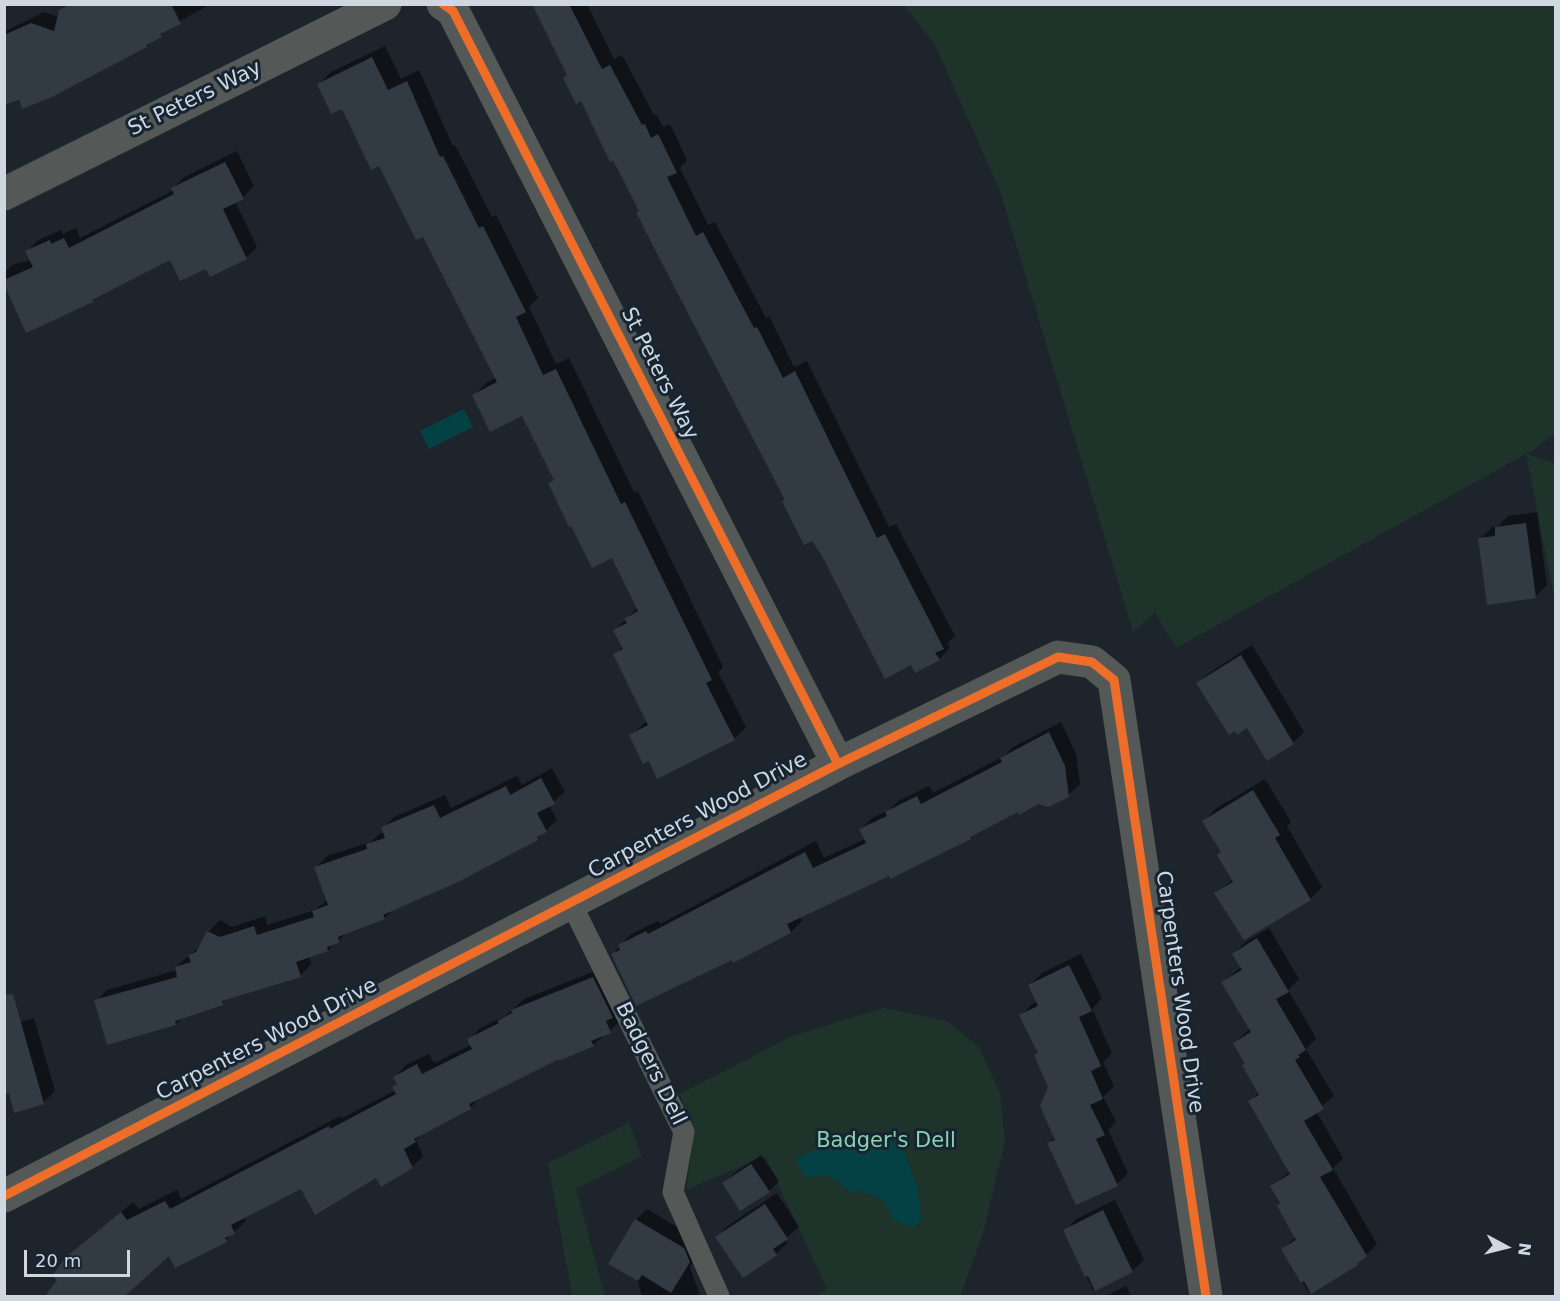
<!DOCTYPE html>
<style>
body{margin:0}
#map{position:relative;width:1560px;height:1301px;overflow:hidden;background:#1d242c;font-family:"DejaVu Sans",sans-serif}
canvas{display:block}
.frame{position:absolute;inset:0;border:6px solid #cfd8e1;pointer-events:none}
.north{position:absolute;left:1476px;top:1217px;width:60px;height:60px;-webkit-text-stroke:4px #172432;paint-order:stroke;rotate:97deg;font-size:16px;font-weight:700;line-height:24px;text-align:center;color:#cfd8e1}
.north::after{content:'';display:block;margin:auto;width:21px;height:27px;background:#cfd8e1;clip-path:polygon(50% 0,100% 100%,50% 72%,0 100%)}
.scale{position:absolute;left:24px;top:1250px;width:106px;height:27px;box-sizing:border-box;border:3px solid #cfd8e1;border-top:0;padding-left:8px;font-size:18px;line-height:21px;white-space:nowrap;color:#cfd8e1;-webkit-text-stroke:4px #172432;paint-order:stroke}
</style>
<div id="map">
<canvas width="1560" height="1301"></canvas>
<div class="frame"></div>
<div class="north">N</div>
<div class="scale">20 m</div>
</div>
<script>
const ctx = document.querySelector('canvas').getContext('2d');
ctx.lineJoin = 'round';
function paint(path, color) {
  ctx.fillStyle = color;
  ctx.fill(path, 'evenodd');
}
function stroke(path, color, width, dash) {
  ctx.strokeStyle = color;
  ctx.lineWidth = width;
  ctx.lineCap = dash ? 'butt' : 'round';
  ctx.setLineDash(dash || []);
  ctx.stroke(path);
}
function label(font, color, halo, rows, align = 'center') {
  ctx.font = font + ' "DejaVu Sans",sans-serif';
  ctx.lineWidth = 6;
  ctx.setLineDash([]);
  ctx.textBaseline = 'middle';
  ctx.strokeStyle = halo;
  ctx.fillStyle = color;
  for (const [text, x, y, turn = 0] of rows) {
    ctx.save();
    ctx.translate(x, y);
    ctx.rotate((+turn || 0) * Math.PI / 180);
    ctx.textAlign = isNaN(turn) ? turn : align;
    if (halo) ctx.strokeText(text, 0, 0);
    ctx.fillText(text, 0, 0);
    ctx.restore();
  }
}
paint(new Path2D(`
 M904,5h651v429l-28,20 28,9v138l-29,-147 -350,194 -21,-35 -22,19 -133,-441 -65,-146z
 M883,1008l64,13 32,26 21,46 5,49 -22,91 -23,63h-145l12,-7 -62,-133 -79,34 7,-50 -13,-46 112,-58z
 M629,1123l13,33 -66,33 29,107h-33l-24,-133z`), '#1e332a');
paint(new Path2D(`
 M464,409l9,18 -44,22 -9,-18z
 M886,1136l19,18 12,32 4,33 -8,9 -20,-9 -10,-19 -24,-10 -6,3 -24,-17 -24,1 -10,-18c34,-17 53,-22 91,-23z`), '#034144');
paint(new Path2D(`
 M67,4h144l-42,23 -23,19 -124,62 -4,-9 -14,5v-72l40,-20 15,5 2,-7z
 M534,4h53l27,55 8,-4 32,60 2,-1 7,13 7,-3 17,36 -7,8 28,57 7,-3 51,96 3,-2 25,51 13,-6 82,166 7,-3 59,112 -8,7 3,5 -11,11 -116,-103 -39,-55 2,-2z
 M385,46l16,33 18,-9 34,76 2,-1 37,72 4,-2 42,83 -9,9 27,57 13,-6 65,134 4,-1 85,176 -5,5 28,55 -12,12 -84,20 -19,-24 16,-14 -32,-66 8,-9 -8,-16 23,-23 -26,-51 -62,-73 5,-5 -32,-64 -49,-19 12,-12 11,-6 -74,-142 -81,-128 -23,-23 12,-12z
 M237,151l17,35 -11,11 -8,4 22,46 -11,11 -39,9 -36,-9 -74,38 -5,5 -88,-21v-7l10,-9 17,-4 -4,-9 11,-11 23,-10 2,4 13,-6 4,10 94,-48 -1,-2 11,-11z
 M1537,512l10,73 -12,12 -55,-58 12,-12 6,-1 10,-10z
 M1252,645l52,87 -11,11 -26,16 -19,-33 -50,-43 11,-10z
 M1061,722l15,32 4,30 -12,11 -30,7 -20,8 -43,23 -5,5 -170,78 2,5 -11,11 -58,26 -121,-3 19,-21 27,-13 2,3 156,-83 8,17 41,-19 -4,-10 11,-11 17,-8 9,-9 31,-15 4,7 71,-37 9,-9z
 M552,768l13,24 -16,13 8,15 -20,19 -143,70 -10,9 -35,13 -21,19 -19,6 2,8 -11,12 -72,22 -6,5 -39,14 -8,7 -79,-23 11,-11 70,-20 -1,-3 26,-23 7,-13 11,-11 12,7 33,-11 2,9 48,-15 13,-11 -12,-32 11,-11 44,-14 8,-8 5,-2 -1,-4 11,-11 51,-22 6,13 66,-32 5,9z
 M1265,779l26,43 -4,4 35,61 -12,12 -94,-5 17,-15 -11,-27 -18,-31 11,-12z
 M1269,928l30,51 -11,11 28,48 -10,11 28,47 -18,15 27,47 -10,10 44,76 -20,20 -48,29 -26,-44 13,-12 -24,-51 18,-15 -40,-69 9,-10 -13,-29 -12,-20 17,-15 -28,-46 18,-15 -7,-13 11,-12z
 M1081,954l21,44 -10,11 20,44 -9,9 11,24 -11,11 13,25 -8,8 20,43 -11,11 -68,-40 6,-7 -6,-50 -10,-34 -18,-37 11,-12 6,-3 -8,-16 12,-12z
 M605,967l17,53 -29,25 -34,12 -77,39 -12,12 -46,24 -8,8 7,16 -11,11 -36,9 -74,11 -58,30 2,4 -20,19 -56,14 -47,27 -11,15h-65l12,-16 9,-22 65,-56 6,7 38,-19 4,9 159,-83 2,2 54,-28 2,-7 -3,-6 11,-12 23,-11 5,9 37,-18 -2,-5 11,-12 25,-12 19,-17z
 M4,992l9,32 21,-6 21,73 -12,12 -33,-12 -6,2z
 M761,1155l18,26 -10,10 -45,-8 9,-9z
 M777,1193l22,34 -14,12 2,4 -11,11 -59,-17 12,-12z
 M1115,1200l29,60 -12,11 -39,19 -28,-59 11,-12z
 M647,1209l47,28 6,13 -10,17 10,29h-58l-5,-17 -27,-16 26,-43z
 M1126,1286l5,10h-25z`), '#0007');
paint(new Path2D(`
 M70,4h101l10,20 -21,10 2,3 -16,8 1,2 -97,51 -28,11 -3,-9 -15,5v-70l27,-12 23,8 5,-21z
 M532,4h37l33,65 8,-4 32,60 3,-1 6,14 7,-4 19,39 -10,4 29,59 7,-4 51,96 3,-1 26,51 12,-7 82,167 8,-4 59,115 -9,4 5,7 -25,13 -4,-8 -26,14 -63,-123 -10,-15 -8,4 -22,-44 3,-1 -134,-258 -15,-30 3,-1 -26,-51 -3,2 -29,-61 -5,3 -13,-26 4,-3z
 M372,57l16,33 19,-9 33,76 3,-1 36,72 4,-2 43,86 -10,5 27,58 13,-6 65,135 4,-2 87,178 -6,3 29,57 -78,39 -8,-18 -6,3 -14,-29 19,-10 -35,-71 10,-5 -10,-19 14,-7 -3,-4 14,-8 -26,-53 -20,10 -21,-42 -2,1 -21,-44 6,-3 -32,-64 -32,16 -18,-37 25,-13 -74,-145 -7,3 -37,-74 -8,4 -29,-61 -11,5 -14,-30z
 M225,162l19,37 -21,10 24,50 -37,18 -4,-8 -26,12 -10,-21 -78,40 1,2 -67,31 -22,-49v-4l29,-13 -8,-16 25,-11 1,4 13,-6 5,10 105,-54 -3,-6z
 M1526,523l10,75 -49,7 -9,-67 17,-2v-9z
 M1241,655l53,89 -27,17 -20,-33 -10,7 -2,-4 -6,4 -33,-52z
 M1049,732l16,34 4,31 -21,10 -10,-3 -19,11 -1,-3 -48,25 1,2 -81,40 -1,-3 -102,48 4,9 -58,30 -1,-3 -96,46 -25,-52 9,-4 -2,-5 28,-14 2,3 157,-82 8,16 53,-25 -7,-14 28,-13 -2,-4 32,-16 4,8 81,-42 -2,-4z
 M541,778l14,26 -18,9 10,19 -10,5 1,3 -80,42 -75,33 2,4 -47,18 1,6 -12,4 1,4 -32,11 5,15 -79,24 1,4 -48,16 1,4 -69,20 -13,-45 83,-23 -2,-10 16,-5 -3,-7 8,-3 11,-21 13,6 34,-11 3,9 57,-18 -2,-6 16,-6 -14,-38 53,-18 -1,-5 19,-6 -4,-11 53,-22 6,13 66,-32 4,9z
 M1253,790l27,45 -5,3 36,62 -67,40 -30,-47 19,-11 -16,-27 4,-3 -19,-31z
 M1257,938l32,54 -13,7 30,51 -8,5 2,2 -5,3 29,49 -20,12 29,49 -13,7 47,79 -10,8 1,1 -47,29 -7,-13 -3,2 -20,-34 15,-9 -19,-34 3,-3 -10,-17 20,-12 -42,-73 11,-6 -17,-30 3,-1 -12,-21 18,-11 -30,-50 21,-12 -10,-16z
 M1069,965l23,46 -13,6 22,49 -10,5 12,28 -13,6 15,30 -9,4 22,47 -42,19 -29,-62 8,-3 -15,-34 8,-19 -14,-32 4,-2 -19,-38 19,-9 -10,-21z
 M593,977l20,41 -7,3 5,12 -20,8 3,5 -35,15v-2l-90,45 2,5 -57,30 2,3 -12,7 9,19 -32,19 -5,-9 -61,37 -14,-26 -70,36 4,9 -10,4 2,4 -52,26 -6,-12 -44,40h-80l12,-16 -5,-4 13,-18 56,-46 6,8 38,-19 5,8 159,-83 1,3 66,-35 -4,-7 5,-3 -4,-7 24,-13 5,10 50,-25 -5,-10 32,-16 -2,-2 15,-8 -1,-3z
 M13,994l31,110 -30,9 -5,-20 -5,1v-99z
 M751,1164l19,28 -30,19 -18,-28z
 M765,1204l23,35 -15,10 4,6 -34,23 -28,-41z
 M1103,1210l30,62 -38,19 -7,-15 -3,1 -22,-47z
 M635,1219l49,29 6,14 -19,31 -29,-18 -4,6 -30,-17z`), '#323b44');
stroke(new Path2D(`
 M571,903l113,229 -11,60 46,104`), '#545957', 21);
stroke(new Path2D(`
 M443,4l10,7 385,753
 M4,194l381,-190
 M4,1196l834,-432 220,-107 34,5 22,18 92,616`), '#545957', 33);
stroke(new Path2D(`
 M443,4l10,7 385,753
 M4,1196l834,-432 220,-107 34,5 22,18 92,616`), '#ee6e29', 9);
label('21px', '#cfd8e1', '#172432', [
 ["St Peters Way",195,99,-26],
 ["St Peters Way",659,374,63],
 ["Carpenters Wood Drive",698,816,-28],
 ["Carpenters Wood Drive",1179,992,82],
 ["Carpenters Wood Drive",267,1040,-27],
 ["Badgers Dell",650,1064,64]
]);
label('21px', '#8ad3af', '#172432', [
 ["Badger's Dell",886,1142]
]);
</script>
